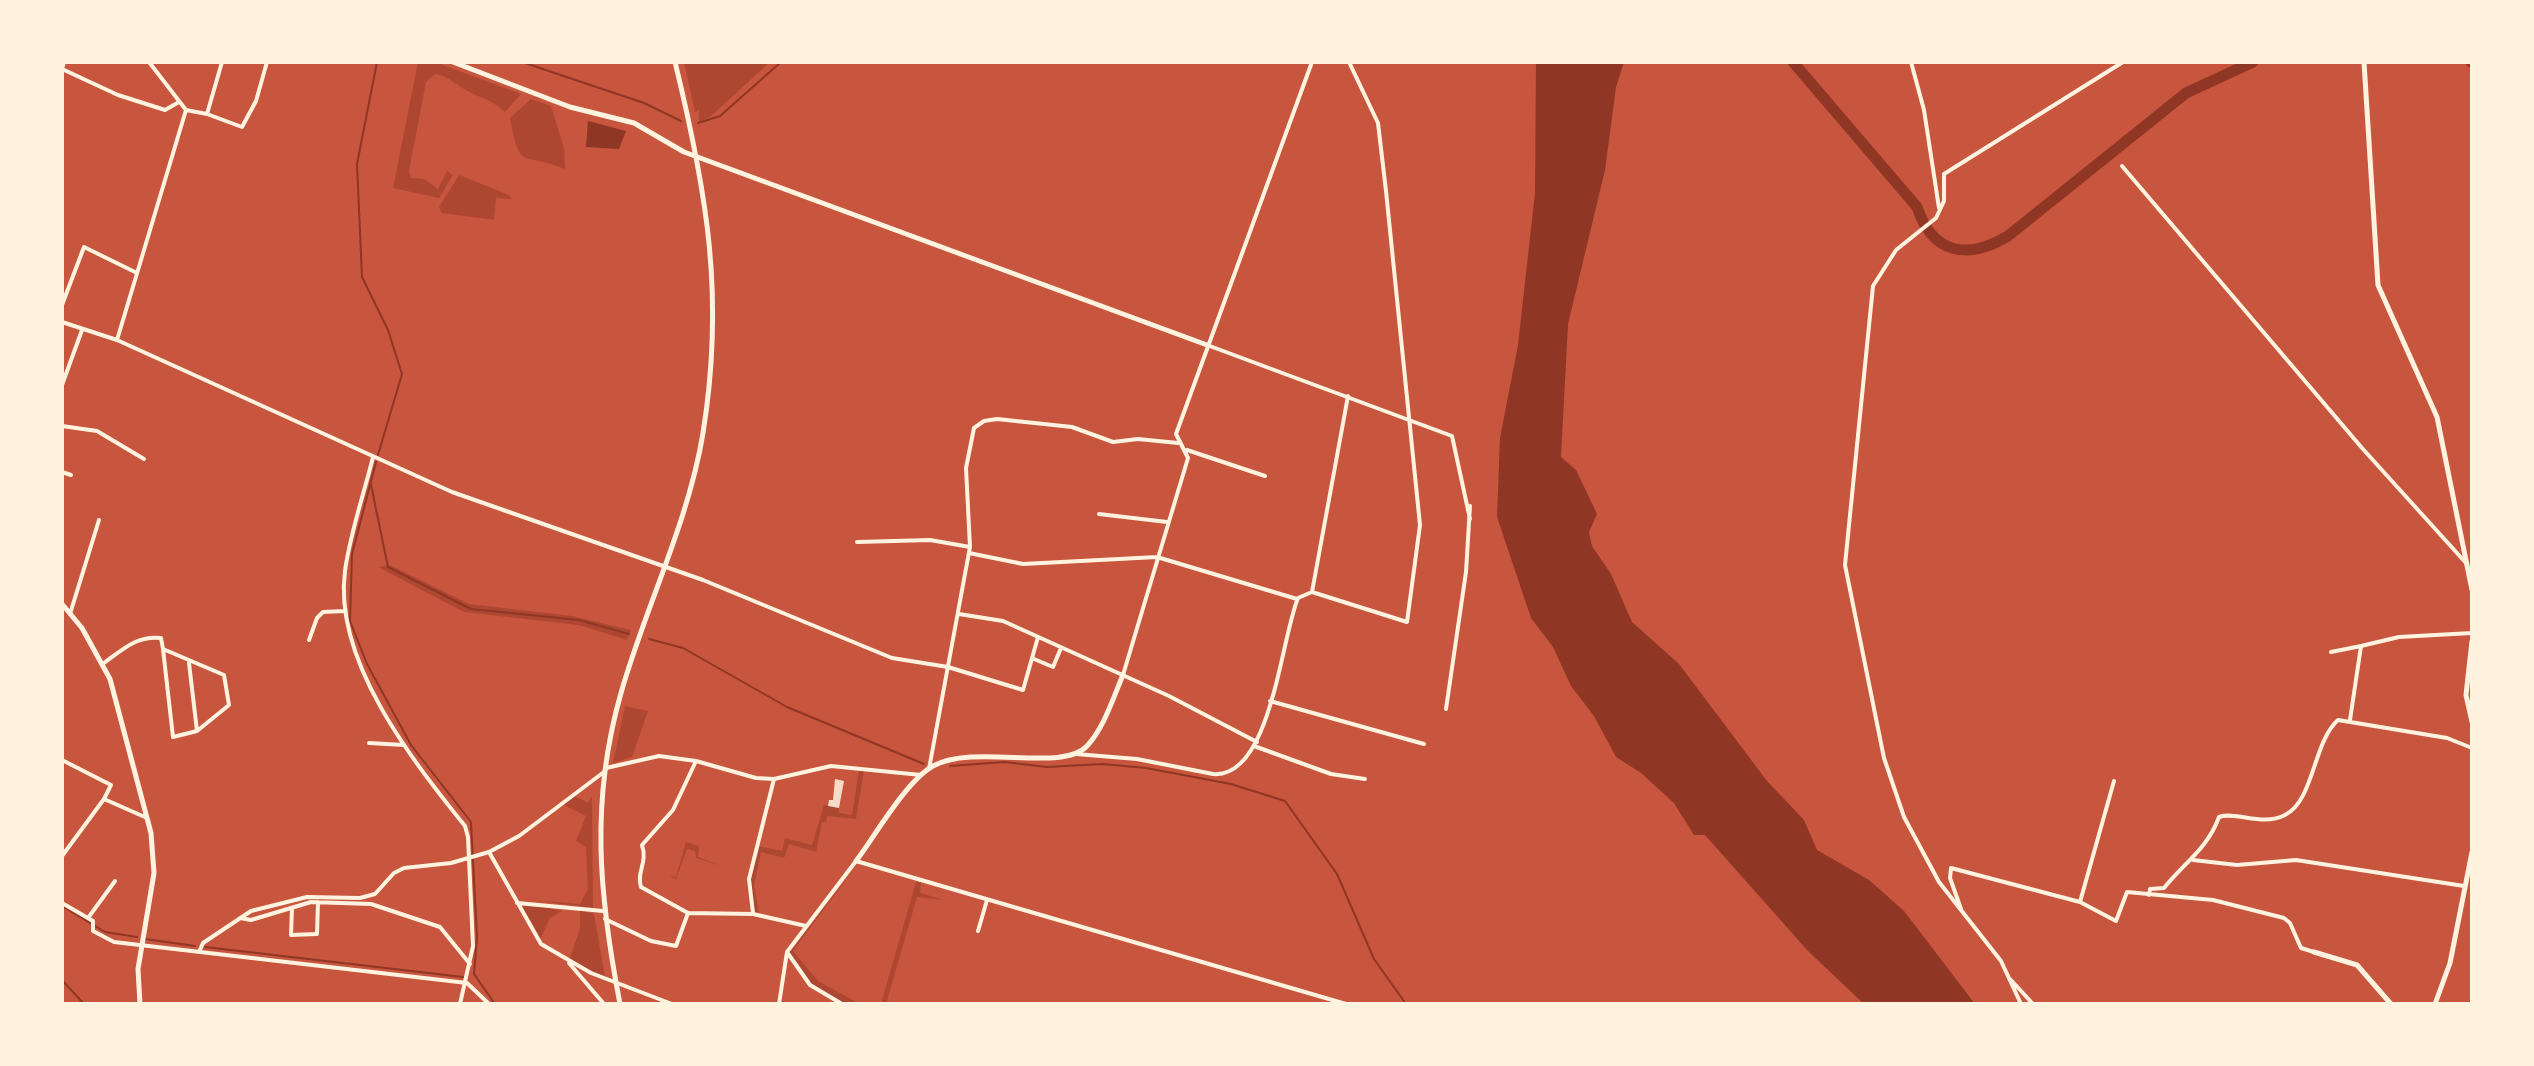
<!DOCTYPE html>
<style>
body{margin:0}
#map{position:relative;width:2534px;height:1066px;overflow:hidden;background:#c8553d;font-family:"Libre Baskerville",serif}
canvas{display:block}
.frame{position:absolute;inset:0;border:64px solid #fff3e0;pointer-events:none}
</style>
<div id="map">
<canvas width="2534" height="1066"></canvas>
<div class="frame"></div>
</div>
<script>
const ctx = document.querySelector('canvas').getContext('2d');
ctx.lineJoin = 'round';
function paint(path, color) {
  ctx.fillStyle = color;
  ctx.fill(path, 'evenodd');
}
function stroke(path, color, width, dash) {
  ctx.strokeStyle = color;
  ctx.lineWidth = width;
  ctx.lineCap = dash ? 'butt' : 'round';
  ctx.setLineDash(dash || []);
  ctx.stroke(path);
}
paint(new Path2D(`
 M418,62h17l86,32 -16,18c-17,-15 -24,-13 -41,-23 -10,-6 -17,-13 -29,-15l-9,8 -17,89 2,7 13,1 14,10 9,-18 6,4 -14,23 -46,-10z
 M684,62h86l-60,55 -11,5v-12l-4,2z
 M531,99l20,7 13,42 1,21c-45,-18 -45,3 -55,-51z
 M459,175l50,20 2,4 -15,-1 -2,22 -52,-7 -3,-6z
 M390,565l79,39 103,12 59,14 -4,10 -48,-15 -115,-13 -86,-45z
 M625,706l23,5 -16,46 -19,6z
 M859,770h5l-8,49 -29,-3 -1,6h-4l-6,30 -27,-8 -5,14 -23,-6 -7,33 5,28 -4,-1 -5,-28 8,-38 24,5 3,-13 27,7 12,-40 15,3v5l13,2z
 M573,795l15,8 4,-7 1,112 -62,-8 49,4 8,-15 -2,-42 -10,-6 10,-25 -24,-12z
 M686,842l13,4 -1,11 24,9 -26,-8 -1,-7 -8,-2 -11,30 -7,-3 7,1z
 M856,866l-63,85 25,30 38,21 -12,2 -34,-22 -21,-29z
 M916,882l5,1 -1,10 24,7 -27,-3 -31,107h-5z
 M532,904l30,7 -12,7 -10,21 -19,-32z
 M580,910l14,4 11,63 -36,-17 11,-31z`), '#ae4732');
paint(new Path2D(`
 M1536,62h88l-8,25 -11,83 -37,154 -7,133 15,13 21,44 -8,18 3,14 19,28 21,48 47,42 88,117 37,39 13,30 52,30 35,31 71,93h-111l-56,-53 -103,-116h-11l-20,-32 -33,-30 -25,-16 -22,-41 -23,-30 -18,-39 -22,-29 -34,-101 3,-79 18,-93 17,-152z
 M588,121l38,10 -7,18 -33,-2z`), '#8f3625');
stroke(new Path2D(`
 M377,62l-20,102 5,113 26,53 14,44 -24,81
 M522,62l122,41 37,18
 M698,123l22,-7 61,-54
 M376,462l-24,92 -2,67 17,43 44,81 60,77 6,115 -3,37 21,30
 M371,485l17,82 83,42 108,11 50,14
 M649,639l34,9 104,59 137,57
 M950,766l54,-4 43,5 56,-3 43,4 85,16 54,17 52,73 37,85 32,45
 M62,906l43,26 32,5
 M145,939l50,7
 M205,947l258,30
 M62,980l22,24`), '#8f3625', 2);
stroke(new Path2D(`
 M1793,62l124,145c16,48 51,53 91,29l178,-143 67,-31
 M2471,62h1`), '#8f3625', 11);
paint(new Path2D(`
 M835,779l9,2 -5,27 -11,-2 1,-6h4z`), '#f7dbc8');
stroke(new Path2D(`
 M64,62l-2,7 56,26 47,15 14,-8
 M149,62l37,48 21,4 15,-52
 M1911,62l13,48 15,98
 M207,114l35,13 14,-26 11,-39
 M2122,166l240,282 104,115
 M62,305l22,-58 53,26
 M62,322l55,18 335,152 251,88 189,78 56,9 75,23 15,-53
 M117,340l69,-230
 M1207,345l245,91 18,83
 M62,385l20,-55
 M62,426l35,5 47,28
 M1187,450l78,26
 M373,457c-9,37 -23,76 -28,114 -12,89 67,189 120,255l3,11 5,109 -13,58
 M62,472l9,3
 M1099,514l68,8
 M857,542l73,-2 40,7
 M969,553l54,11 134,-7 140,42
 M1312,592l36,-196
 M70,614l29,-94
 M959,614l44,7 166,75 88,46
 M309,640l8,-22 6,-6 22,-1
 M163,649l61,26 5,30 -32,26 -24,6z
 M2331,652l30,-6
 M1034,659l19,8 8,-19
 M104,663c18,-13 33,-28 57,-25l2,11
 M189,663l8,68
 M1123,675l65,-217 -12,-24 136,-372
 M1270,701l154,43
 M1446,709l20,-137 4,-66
 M2350,720l11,-74 38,-9 73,-4
 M369,743l35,2
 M1254,746l77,28 34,5
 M1076,754l61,5 76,15c58,5 68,-136 85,-176l14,-6 95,30 13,-97 -34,-334 -8,-68 -29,-61
 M62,760l49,25 -7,14
 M696,761l-23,49 -31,35c6,18 -6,27 -1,42l47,26 65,1 53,12
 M606,768l53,-12 37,5 60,17 18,1 57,-13 90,9
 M929,769l41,-222 -4,-79 8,-40 10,-7 13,-2 75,8 41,15 25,-3 40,4
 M489,852l52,92 50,29 81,31
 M62,856l42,-57 43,19
 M2193,860l44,5 59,-5 168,26
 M2149,895l1,-6 14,-1c20,-25 44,-40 55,-71 18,-6 43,10 66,-2 29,-14 28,-73 53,-95l109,18 25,10
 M2080,902l36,19 11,-29 86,8 71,18 6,5 11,25 13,4
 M62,903l31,18v10l21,11 353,41 22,21
 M517,903l86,8
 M292,908l-1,27 26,-1 1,-32
 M1961,909l-11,-31 1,-10 129,34 34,-121
 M753,913l-4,-34 25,-100
 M88,918l27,-37
 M240,918l11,2 60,-18 60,2 69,23 30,37
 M605,919l46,22 25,5 12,-33
 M978,931l9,-31
 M199,952l4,-9 48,-32 56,-14 53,1 15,-4 19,-21 10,-5 47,-5 38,-11 30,-16 85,-64
 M787,952l23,33 32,19
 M569,963l35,41
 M2010,979l23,25
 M341,1004h14
 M779,1004l8,-52 69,-91 490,143
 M2021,1004l-20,-43 -62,-79 -35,-65 -20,-59 -39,-193 28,-279 23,-36 40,-32 8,-17v-27l179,-112`), '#fff3e0', 4);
stroke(new Path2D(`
 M453,62l117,45 64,16 50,29 523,193
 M62,604l20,24 28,51 41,154 3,40 -16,96 2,35
 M856,861c19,-25 50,-80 77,-95 43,-23 129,7 154,-20 17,-18 26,-48 36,-71
 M2314,952l43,13 34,39
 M620,1004c-21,-109 -30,-203 1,-311 25,-88 67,-169 82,-260 22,-136 4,-240 -28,-371`), '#fff3e0', 5);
stroke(new Path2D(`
 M2364,62l14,223 59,132 35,173
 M2472,641l-6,54 6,27
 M2435,1004l15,-41 22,-111`), '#fff3e0', 5);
</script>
